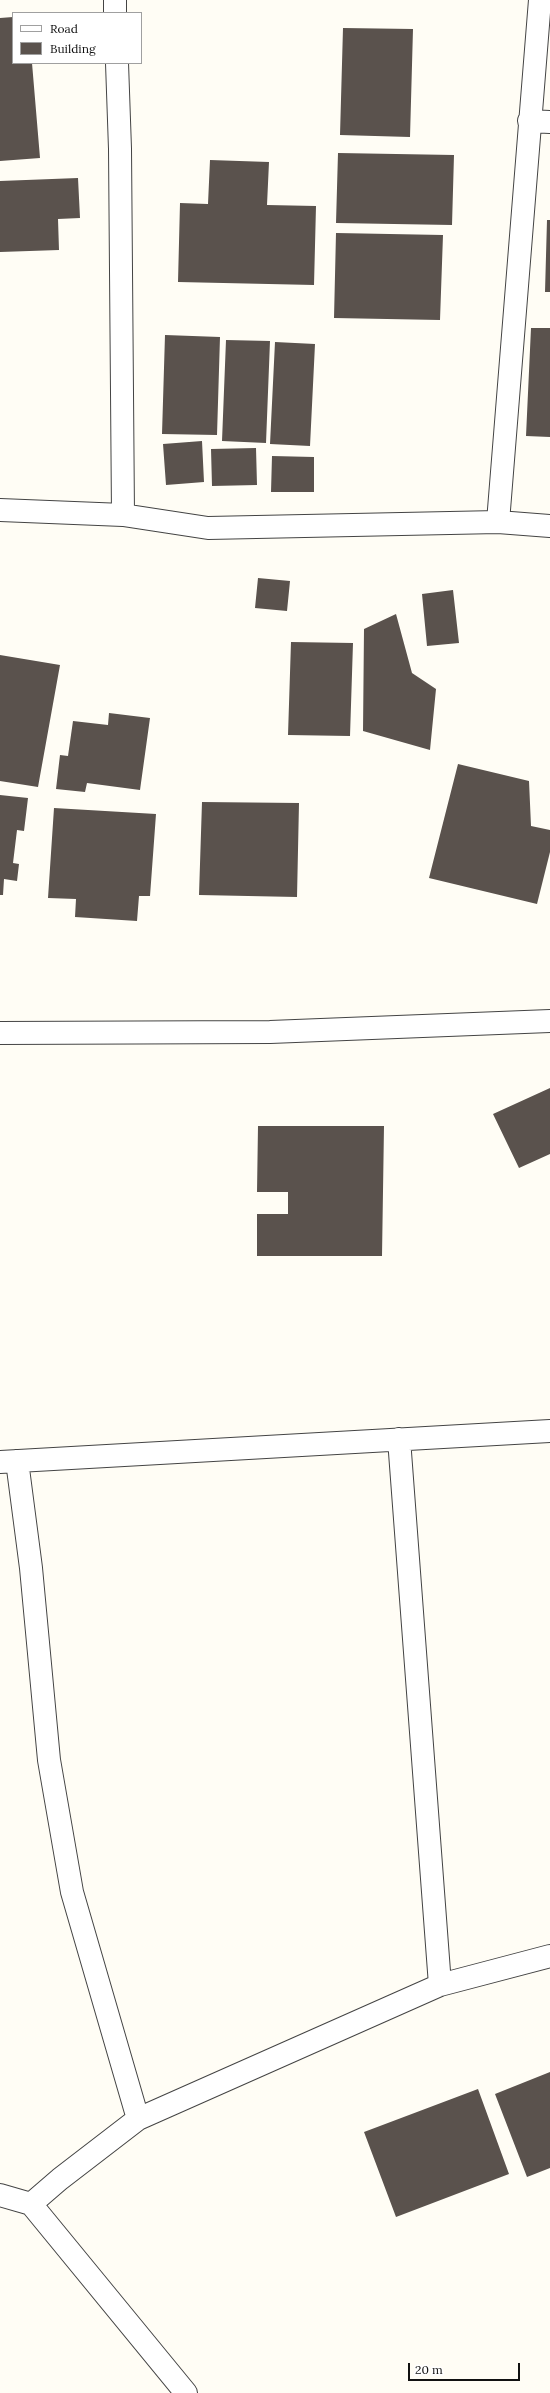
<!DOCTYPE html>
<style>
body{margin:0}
#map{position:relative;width:550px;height:2393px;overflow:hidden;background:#fffdf5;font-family:Lora,serif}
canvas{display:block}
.legend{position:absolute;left:12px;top:12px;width:130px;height:52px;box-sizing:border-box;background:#fff;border:1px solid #a0a0a0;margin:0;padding:5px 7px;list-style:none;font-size:12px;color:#111}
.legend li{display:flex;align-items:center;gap:8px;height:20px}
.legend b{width:20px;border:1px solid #a0a0a0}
.scale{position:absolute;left:408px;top:2363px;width:112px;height:18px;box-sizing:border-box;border:2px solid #111;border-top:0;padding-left:5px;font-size:12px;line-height:14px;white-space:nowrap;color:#111;-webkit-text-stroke:3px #fff;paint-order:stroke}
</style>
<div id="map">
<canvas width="550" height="2393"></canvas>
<ul class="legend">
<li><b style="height:5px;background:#fff"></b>Road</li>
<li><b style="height:11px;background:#5a524d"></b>Building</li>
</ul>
<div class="scale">20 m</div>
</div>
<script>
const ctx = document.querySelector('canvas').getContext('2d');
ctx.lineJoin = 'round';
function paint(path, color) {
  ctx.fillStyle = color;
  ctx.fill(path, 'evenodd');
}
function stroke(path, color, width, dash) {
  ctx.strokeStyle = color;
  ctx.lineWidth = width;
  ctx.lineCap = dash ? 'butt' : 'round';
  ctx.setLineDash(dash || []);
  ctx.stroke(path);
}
paint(new Path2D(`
 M13,17v46h19l8,95 -40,3v-143z
 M343,28l70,1 -3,108 -70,-2z
 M338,153l116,2 -2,70 -116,-2z
 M210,160l59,2 -2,43 49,1 -2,79 -136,-3 2,-79 28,1z
 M78,178l2,40 -22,1 1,31 -59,2v-71z
 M547,220h3v72h-5z
 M336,233l107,2 -3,85 -106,-2z
 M531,328h19v109l-24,-1z
 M165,335l55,2 -3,98 -55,-1z
 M226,340l44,1 -4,102 -44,-2z
 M275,342l40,2 -5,102 -40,-2z
 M202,441l2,41 -38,3 -3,-41z
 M256,448l1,37 -45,1 -1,-37z
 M272,456l42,1v35h-43z
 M258,578l32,3 -3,30 -32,-3z
 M453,590l6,53 -32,3 -5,-52z
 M396,614l16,59 24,16 -6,61 -67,-19 1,-102z
 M291,642l62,1 -3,93 -62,-1z
 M0,655l60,10 -22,122 -38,-6z
 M109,713l41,5 -10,72 -53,-7 -2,9 -29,-3 4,-34 8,1 5,-35 35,4z
 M458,764l71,17 2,45 19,4v22l-13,52 -108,-26z
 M0,795l28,3 -4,33 -7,-1 -4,33 6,1 -2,17 -13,-2 -1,16h-3z
 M202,802l97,1 -2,94 -98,-2z
 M54,808l102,6 -6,82h-11l-2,25 -62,-4 1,-18 -28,-1z
 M550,1088v66l-31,14 -26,-54z
 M258,1126h126l-2,130h-125v-42h31v-22h-31z
 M550,2072v96l-23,9 -32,-83z
 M478,2089l31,85 -113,43 -32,-85z`), '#5a524d');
const minor = new Path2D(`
 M115,0v13
 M117,63l3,86 3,366
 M529,121l21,1
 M0,510l123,5 85,13 290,-6 52,4
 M498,522l42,-522
 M0,1033l270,-1 280,-11
 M399,1439l41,546
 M17,1461l14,107 18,192 23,132 66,227
 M0,1462l550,-31
 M0,2195l31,9 155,189
 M31,2204l29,-25 78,-60 302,-134 110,-29`);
stroke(minor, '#444', 24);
stroke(minor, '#fff', 22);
</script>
